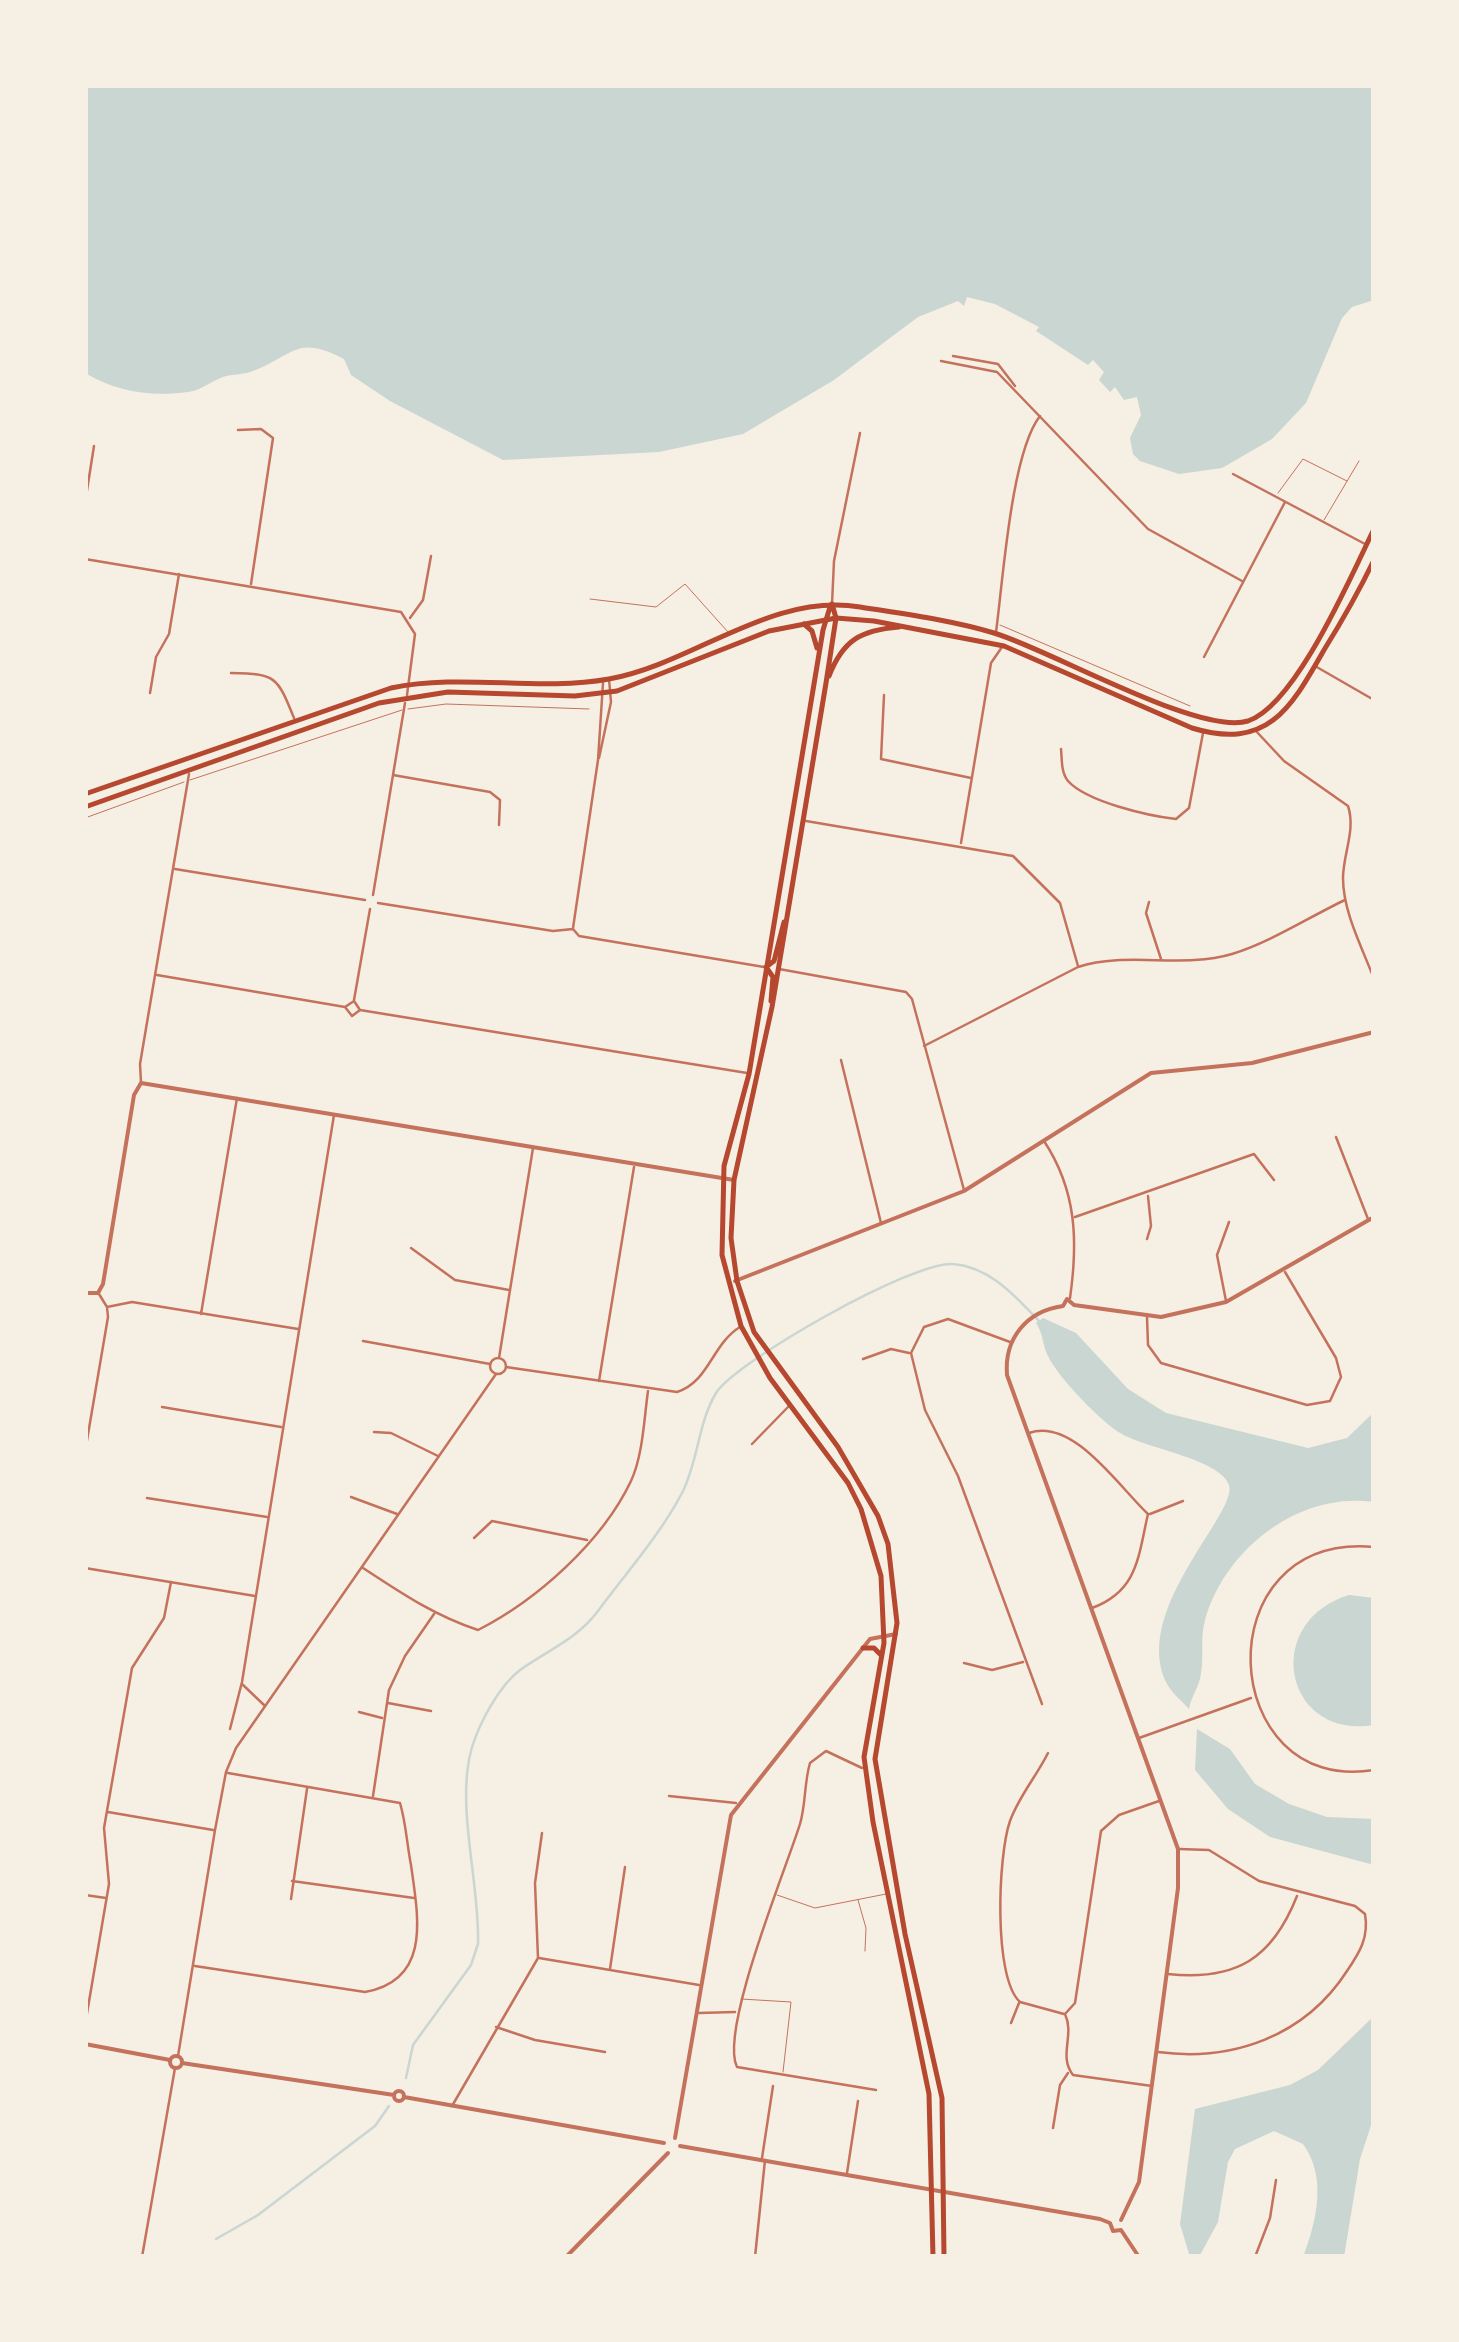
<!DOCTYPE html>
<style>
body{margin:0}
#map{position:relative;width:1459px;height:2342px;overflow:hidden;background:#f6efe4;font-family:"Golos Text",sans-serif}
canvas{display:block}
.frame{position:absolute;inset:0;border:88px solid #f6efe4;pointer-events:none}
</style>
<div id="map">
<canvas width="1459" height="2342"></canvas>
<div class="frame"></div>
</div>
<script>
const ctx = document.querySelector('canvas').getContext('2d');
ctx.lineJoin = 'round';
function paint(path, color) {
  ctx.fillStyle = color;
  ctx.fill(path, 'evenodd');
}
function stroke(path, color, width, dash) {
  ctx.strokeStyle = color;
  ctx.lineWidth = width;
  ctx.lineCap = dash ? 'butt' : 'round';
  ctx.setLineDash(dash || []);
  ctx.stroke(path);
}
paint(new Path2D(`
 M85,85h1289v215l-22,7 -10,11 -36,85 -34,36 -50,29 -43,6 -39,-13 -7,-7 -3,-16 11,-23 -4,-18 -13,3 -9,-13 -5,5 -11,-12 5,-8 -11,-12 -5,5 -52,-34 3,-4 -44,-23 -28,-7 -3,9 -6,-5 -40,16 -84,63 -91,54 -84,18 -156,8 -113,-59 -39,-26 -7,-16c-47,-25 -50,-4 -91,12 -10,4 -21,3 -30,6 -12,4 -21,13 -35,15 -37,5 -71,0 -103,-19z
 M1043,1318l33,15 52,56 38,24 142,35 39,-10 27,-26v90c-75,-11 -149,47 -169,118 -5,18 -1,35 -4,53 -1,13 -10,23 -12,36 -8,-9 -19,-17 -24,-29 -31,-73 73,-167 64,-195 -9,-26 -81,-36 -107,-51 -19,-10 -63,-56 -73,-76 -7,-12 -5,-24 -13,-35z
 M1349,1595l25,3v127c-90,15 -113,-103 -25,-130z
 M1197,1729l33,20 25,35 34,20 38,13 47,2v46l-104,-28 -42,-28 -33,-39z
 M1374,2016v100l-14,43 -16,98h-41c14,-37 24,-80 0,-113l-29,-13 -39,18 -7,13 -10,60 -19,35h-9l-10,-33 15,-115 95,-24 28,-15z`), '#c9d6d2');
stroke(new Path2D(`
 M406,2078l7,-33 58,-80 7,-21c2,-61 -23,-140 -6,-197 8,-25 27,-61 48,-77 28,-20 56,-30 78,-59 28,-38 62,-76 84,-118 16,-31 16,-70 34,-100 20,-32 199,-133 237,-129 37,3 62,32 86,57
 M216,2239l42,-24 117,-89 14,-20`), '#c9d6d2', 2.5);
stroke(new Path2D(`
 M1278,493l25,-34 44,22
 M1324,520l35,-59
 M590,599l66,8 29,-23 43,48
 M1000,625l190,81
 M408,709l38,-5 143,5
 M190,780l212,-70
 M85,818l99,-36
 M777,1895l38,13 71,-14
 M858,1900l8,28 -1,23
 M741,1999l50,3 -8,70`), '#c5725c', 1);
stroke(new Path2D(`
 M953,356l45,8 17,22
 M941,361l56,11 151,157 94,52
 M238,430l23,-1 12,9 -22,146
 M1233,474l132,70
 M85,503l9,-57
 M85,559l316,53 14,22 -8,61
 M832,604l2,-43 26,-128
 M410,618l13,-18 8,-44
 M996,632c7,-51 15,-179 44,-216
 M1204,657l81,-155
 M1315,666l59,34
 M231,673c45,1 46,3 63,45
 M150,693l6,-36 13,-23 10,-60
 M884,695l-3,64 90,19
 M1256,731l28,30 64,45c8,24 -5,48 -5,72 0,34 19,69 31,101
 M1061,749c1,10 0,24 7,32 19,21 81,35 108,38l13,-11 14,-75
 M599,758l12,-56 -2,-23
 M393,775l97,17 10,8 -1,25
 M806,821l207,35 47,47 18,63
 M961,843l30,-180 11,-16
 M175,869l190,31
 M373,895l32,-192
 M1149,902l-3,11 15,46
 M378,903l175,28 20,-2 6,7 185,31
 M573,928l25,-168 5,-77
 M779,969l127,23 6,7 52,191
 M157,975l188,32 9,-6 6,9 -8,6 -7,-9
 M354,1000l16,-91
 M360,1010l387,63
 M924,1046l154,-79c49,-16 104,2 154,-13 39,-12 77,-37 113,-54
 M841,1060l40,163
 M141,1082l-1,-18 49,-290
 M1336,1137l32,82
 M1044,1141c33,50 34,101 26,157
 M1075,1217l179,-63 20,26
 M1147,1239l4,-13 -3,-30
 M411,1248l44,32 54,10
 M1226,1301l-9,-46 12,-33
 M107,1307l25,-5 166,27
 M201,1314l36,-216
 M1147,1317l1,28 13,18 146,42 23,-4 11,-24 -5,-19 -51,-86
 M363,1341l127,23
 M1010,1342l-62,-23 -24,8 -13,26 14,57 33,66 84,228
 M499,1358l34,-210
 M490 1366a8 8 0 1 1 16 0a8 8 0 1 1-16 0Z
 M863,1359l28,-10 18,4
 M506,1367l171,25c32,-10 35,-48 63,-65
 M599,1381l35,-214
 M162,1407l119,20
 M374,1432l17,1 47,23
 M1029,1433c44,-16 90,54 119,81 -10,43 -10,77 -56,94
 M752,1444l37,-38
 M85,1452l23,-135 -1,-10 -8,-13
 M351,1497l46,17
 M147,1498l120,19
 M1150,1514l33,-13
 M474,1538l18,-17 95,19
 M1374,1547c-172,-15 -157,249 0,223
 M85,1568l170,28
 M363,1568c38,25 72,48 115,62 59,-30 124,-88 153,-149 12,-26 13,-62 17,-90
 M964,1663l28,7 31,-8
 M242,1684l22,21
 M388,1703l43,8
 M359,1712l23,6
 M230,1729l12,-47 92,-567
 M1139,1738l112,-40
 M1048,1753c-12,24 -29,43 -38,68 -12,34 -17,157 10,181l44,12
 M862,1768l-36,-17 -16,12c-6,20 -4,41 -10,61 -14,45 -81,207 -63,243l139,23
 M373,1796l16,-106 16,-34 29,-42
 M669,1796l67,7
 M108,1812l105,18
 M292,1881l122,17
 M85,1895l21,3
 M291,1899l16,-110
 M539,1958l160,27
 M195,1966l170,26c67,-12 53,-76 46,-127 -4,-20 -5,-42 -11,-62l-172,-30
 M610,1969l15,-102
 M1168,1974c68,7 104,-15 129,-78
 M699,2013l36,-1
 M1011,2023l8,-20
 M85,2025l24,-141 -5,-56 28,-160 32,-50 7,-36
 M496,2027l39,13 70,12
 M1158,2052c75,10 147,-16 189,-81 13,-19 22,-34 18,-57l-10,-8 -96,-25 -50,-31 -30,-1
 M178,2056l37,-226 11,-58 10,-24 260,-374
 M1152,2086l-79,-11c-15,-19 2,-40 -8,-61l10,-11 26,-172 18,-16 40,-14
 M452,2106l86,-148 -3,-75 7,-50
 M1053,2128l7,-43 8,-12
 M762,2158l11,-72
 M847,2173l11,-72
 M142,2257l33,-189
 M755,2257l10,-97
 M1255,2257l15,-39 6,-38`), '#c5725c', 2.5);
stroke(new Path2D(`
 M735,1281l229,-90 187,-118 101,-10 122,-31
 M85,1293h13l5,-9 31,-189 7,-12 593,97
 M1074,1305l87,12 65,-15 148,-85
 M1063,1306c-36,5 -59,32 -56,69l171,474v39l-39,294 -18,38
 M1063,1306l4,-7 7,6
 M85,2044l85,16
 M170 2062a6 6 0 1 1 12 0a6 6 0 1 1-12 0Z
 M182,2063l212,32
 M394 2096a5 5 0 1 1 10 0a5 5 0 1 1-10 0Z
 M404,2097l260,46
 M675,2138l56,-323 139,-176 26,-5
 M680,2146l420,73 10,4 3,8 8,-1
 M1121,2230l18,27
 M566,2257l102,-104`), '#c5725c', 4);
stroke(new Path2D(`
 M832,604l4,14 -10,65 -54,324 -38,173 -3,58 6,43 17,51 84,115 40,69 10,28 9,79 -22,136 30,175 37,164 2,159
 M830,607l-7,23 -74,444 -25,92 -2,89 19,71 29,52 78,105 13,26 20,67 3,67 -20,114 9,65 56,272 4,163
 M804,624l8,7 5,17
 M829,676c14,-36 32,-46 70,-49
 M766,967l8,-6 10,-39
 M766,967l7,10 -2,24
 M863,1648h11l6,6`), '#b5482f', 5);
stroke(new Path2D(`
 M85,794l306,-106c72,-15 146,4 218,-9 84,-15 162,-87 251,-72 44,7 91,13 134,26 57,17 205,103 254,88 48,-16 103,-145 126,-192
 M85,807l294,-104 69,-11 127,4 42,-5 152,-60 67,-13 38,3 130,25 188,82c76,23 99,-20 132,-78 18,-29 35,-59 50,-90`), '#b5482f', 5);
</script>
